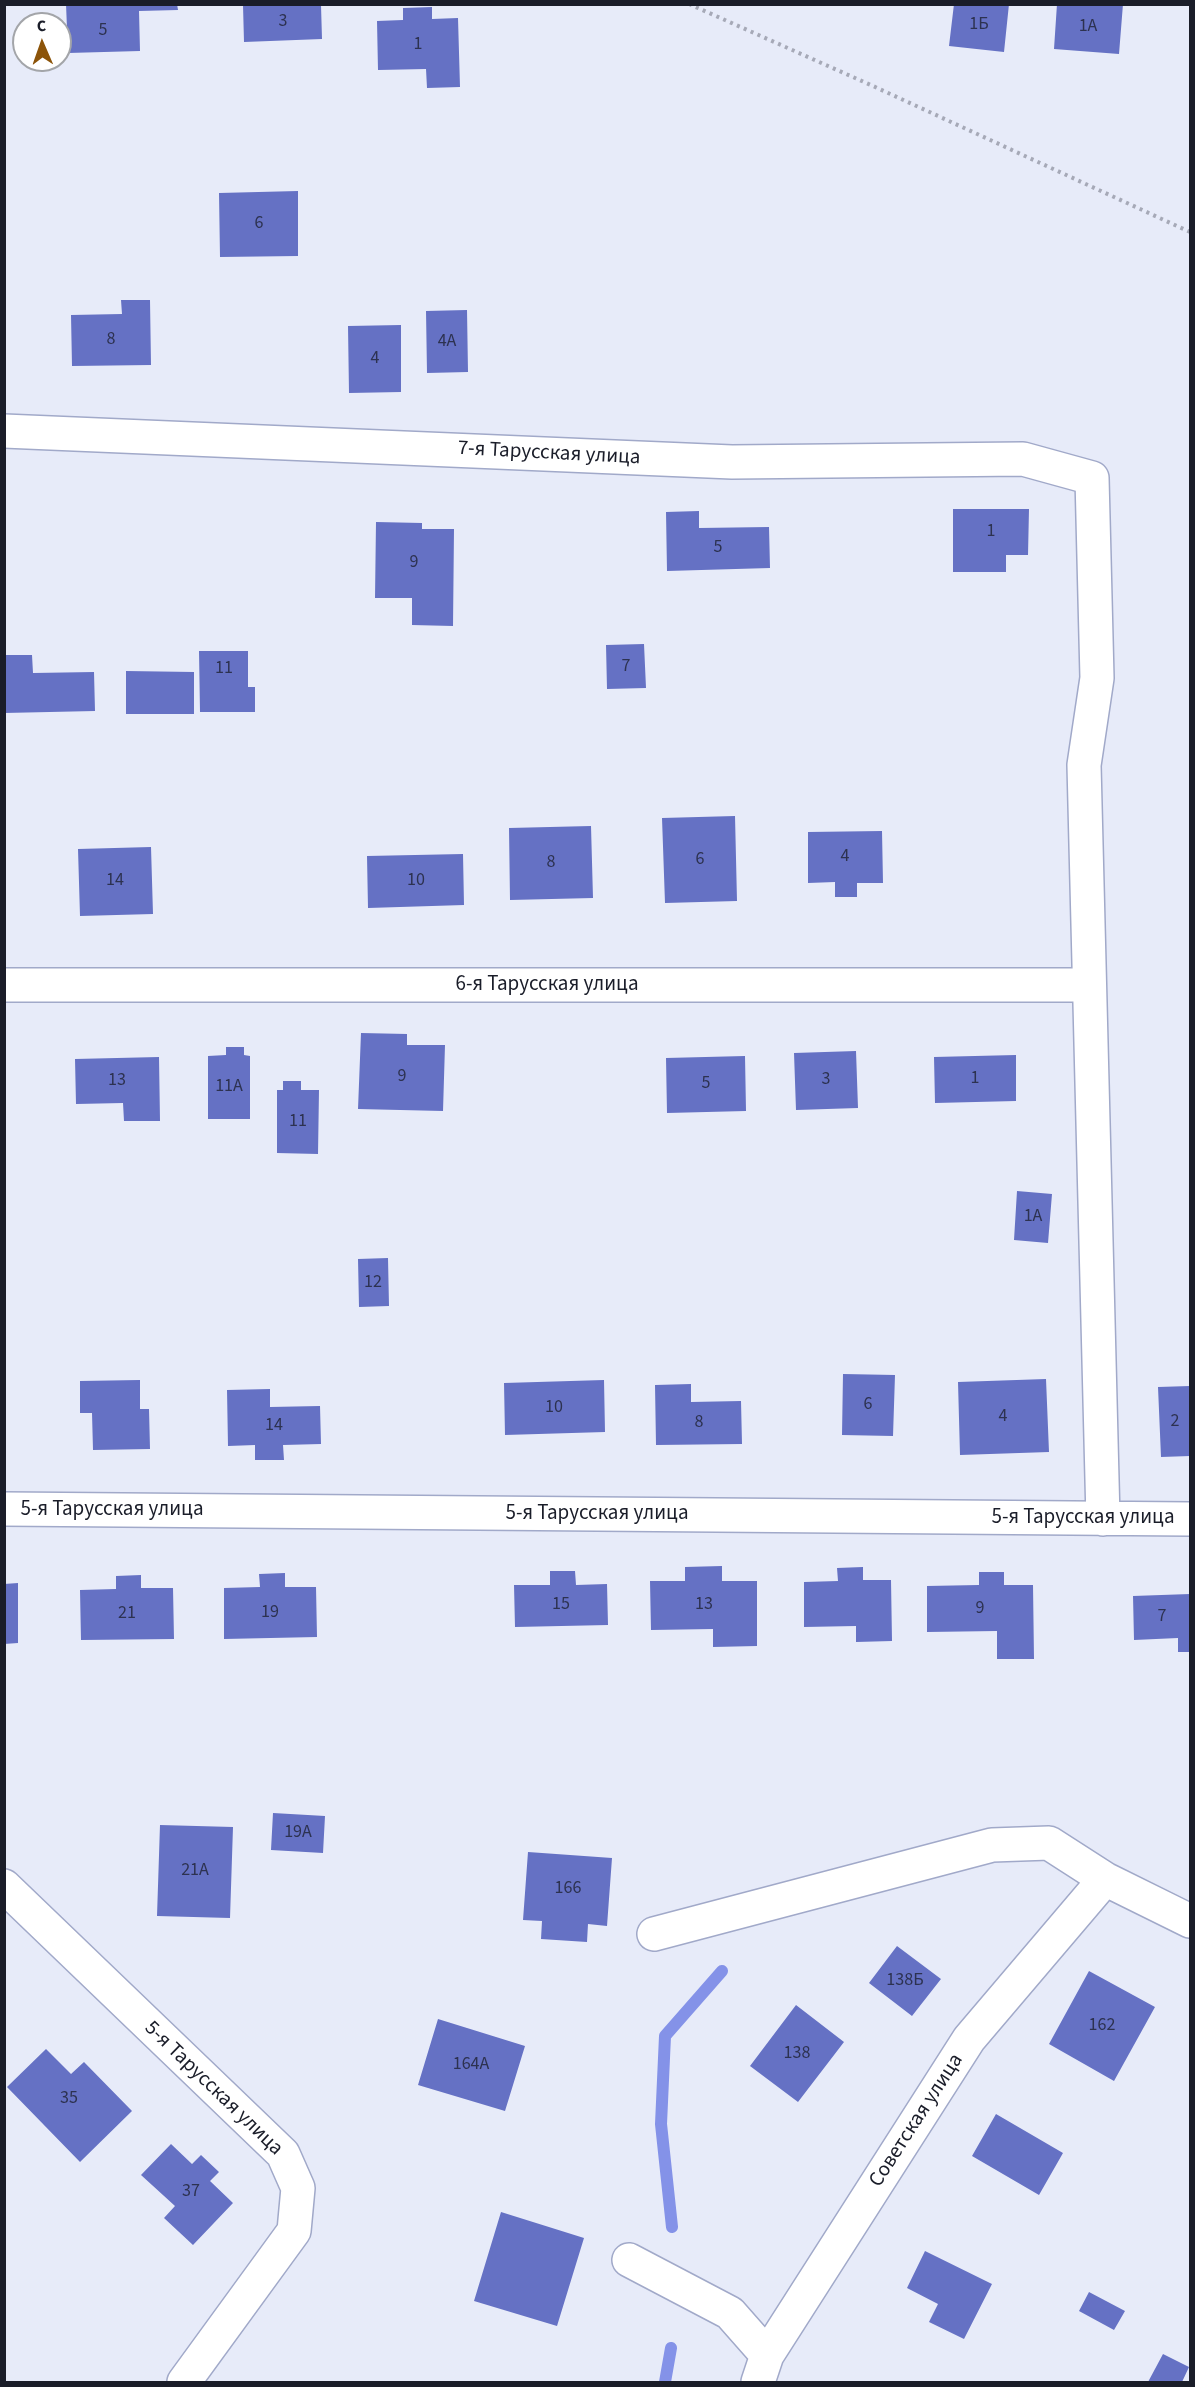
<!DOCTYPE html>
<meta charset="utf-8">
<style>
body{margin:0}
#map{position:relative;width:1195px;height:2387px;overflow:hidden;background:#e7ebf9;font-family:"Source Sans 3",sans-serif}
canvas{display:block}
.frame{position:absolute;inset:0;border:6px solid #1a1d29;pointer-events:none}
.north{position:absolute;left:12px;top:12px;width:60px;height:60px;box-sizing:border-box;background:#fff;border:2px solid #a3a5a9;border-radius:50%;rotate:358deg;font-size:16px;font-weight:700;line-height:24px;text-align:center;color:#1a1d29}
.north::after{content:'';display:block;margin:auto;width:21px;height:27px;background:#8c5409;clip-path:polygon(50% 0,100% 100%,50% 72%,0 100%)}
</style>
<div id="map">
<canvas width="1195" height="2387"></canvas>
<div class="frame"></div>
<div class="north">С</div>
</div>
<script>
const ctx = document.querySelector('canvas').getContext('2d');
ctx.lineJoin = 'round';
function stroke(path, color, width, dash) {
  ctx.strokeStyle = color;
  ctx.lineWidth = width;
  ctx.lineCap = dash ? 'butt' : 'round';
  ctx.setLineDash(dash || []);
  ctx.stroke(path);
}
function paint(path, color) {
  ctx.fillStyle = color;
  ctx.fill(path, 'evenodd');
}
function label(font, color, halo, rows, align = 'center') {
  ctx.font = font + ' "Source Sans 3",sans-serif';
  ctx.lineWidth = 4.5;
  ctx.setLineDash([]);
  ctx.textBaseline = 'middle';
  ctx.strokeStyle = halo;
  ctx.fillStyle = color;
  for (const [text, x, y, turn = 0] of rows) {
    ctx.save();
    ctx.translate(x, y);
    ctx.rotate((+turn || 0) * Math.PI / 180);
    ctx.textAlign = isNaN(turn) ? turn : align;
    if (halo) ctx.strokeText(text, 0, 0);
    ctx.fillText(text, 0, 0);
    ctx.restore();
  }
}
stroke(new Path2D(`
 M672,2227l-11,-103 4,-88 57,-65
 M665,2382l6,-34`), '#8492e8', 12);
paint(new Path2D(`
 M66,4h111l1,6 -39,1 1,40 -72,2z
 M954,4h55l-5,48 -55,-6z
 M1057,4h66l-4,50 -65,-5z
 M243,5h78l1,34 -78,3z
 M432,7v12l26,-1 2,69 -33,1 -1,-19 -48,1 -1,-49 26,-1v-12z
 M298,191v65l-78,1 -1,-64z
 M121,300h29l1,65 -79,1 -1,-51 51,-1z
 M467,310l1,62 -41,1 -1,-62z
 M401,325v67l-52,1 -1,-67z
 M953,509h76l-1,46h-22v17h-53z
 M699,511v17l70,-1 1,41 -103,3 -1,-59z
 M376,522l46,1v6h32l-1,97 -41,-1v-27h-37z
 M644,644l2,44 -39,1 -1,-44z
 M199,651h49v36h7v25h-55z
 M4,655h28l1,18 61,-1 1,39 -91,2z
 M126,671l68,1v42h-68z
 M735,816l2,85 -72,2 -3,-85z
 M591,826l2,72 -83,2 -1,-72z
 M882,831l1,52h-26v14h-22v-15l-27,1v-51z
 M151,847l2,67 -73,2 -2,-67z
 M463,854l1,51 -96,3 -1,-52z
 M361,1033l46,1v11h38l-2,66 -85,-2z
 M226,1047h18v8l6,1v63h-42v-63l18,-1z
 M856,1051l2,57 -62,2 -2,-57z
 M1016,1055v46l-81,2 -1,-46z
 M745,1056l1,55 -79,2 -1,-55z
 M159,1057l1,64h-36l-1,-18 -47,1 -1,-45z
 M283,1081h18v9h18l-1,64 -41,-1v-63h6z
 M1017,1191l35,3 -4,49 -34,-3z
 M388,1258l1,48 -30,1 -1,-48z
 M843,1374l52,1 -2,61 -51,-1z
 M1046,1379l3,73 -89,3 -2,-73z
 M140,1380v29h9l1,40 -57,1 -1,-37h-12v-32z
 M604,1380l1,52 -100,3 -1,-52z
 M691,1384v18l50,-1 1,43 -86,1 -1,-60z
 M1190,1386v70l-29,1 -3,-70z
 M270,1389v18l50,-1 1,38 -38,1 1,15h-29v-15l-27,1 -1,-56z
 M722,1566v15h35v65l-44,1v-18l-62,1 -1,-49h35v-14z
 M863,1567v13h28l1,61 -36,1v-16l-52,1v-45l34,-1 -1,-13z
 M550,1571h25l1,14 31,-1 1,41 -93,2 -1,-42h36z
 M979,1572h25v13h29l1,74h-37v-28l-70,1v-46l52,-1z
 M285,1573v14h31l1,50 -93,2v-51l36,-1 -1,-13z
 M141,1575v13h32l1,51 -93,1 -1,-50 36,-1v-13z
 M18,1583v60l-14,1v-60z
 M1190,1594v58h-12v-14l-44,2 -1,-44z
 M273,1813l52,3 -2,37 -52,-3z
 M160,1825l73,2 -3,91 -73,-2z
 M528,1852l84,6 -5,68 -19,-2 -1,18 -46,-3 1,-18 -19,-1z
 M897,1946l44,33 -29,37 -43,-33z
 M1089,1971l66,36 -41,74 -65,-37z
 M796,2005l48,37 -46,60 -48,-36z
 M438,2019l87,27 -20,65 -87,-26z
 M46,2049l25,25 13,-12 48,49 -52,51 -73,-75z
 M996,2114l67,39 -24,42 -67,-39z
 M171,2144l21,20 9,-9 18,17 -9,9 23,22 -40,42 -29,-27 11,-12 -34,-31z
 M501,2212l83,26 -27,88 -83,-25z
 M925,2251l67,33 -28,55 -35,-17 9,-18 -31,-16z
 M1089,2292l36,19 -11,19 -35,-19z
 M1163,2354l26,13 -7,15h-34z`), '#6571c4');
const minor = new Path2D(`
 M4,431l728,31 291,-3 69,19 5,200 -13,87 19,754
 M4,985h1085
 M4,1509l1186,10
 M4,1886l279,268 15,34 -4,43 -110,151
 M654,1934l338,-89 57,-2 56,36 85,42
 M629,2260l101,53 37,42
 M758,2382l9,-27 202,-316 136,-160`);
stroke(minor, '#a1a9c9', 36);
stroke(new Path2D(`
 M689,4l184,82 317,146`), '#a6a9b7', 4, [3, 4.5]);
stroke(minor, '#fff', 33);
label('18px', '#2d3250', null, [
 ["3",283,22],
 ["1Б",979,25],
 ["1А",1088,27],
 ["5",103,31],
 ["1",418,45],
 ["6",259,224],
 ["8",111,340],
 ["4А",447,342],
 ["4",375,359],
 ["1",991,532],
 ["5",718,548],
 ["9",414,563],
 ["7",626,667],
 ["11",224,669],
 ["4",845,857],
 ["6",700,860],
 ["8",551,863],
 ["14",115,881],
 ["10",416,881],
 ["9",402,1077],
 ["1",975,1079],
 ["3",826,1080],
 ["13",117,1081],
 ["5",706,1084],
 ["11А",229,1087],
 ["11",298,1122],
 ["1А",1033,1217],
 ["12",373,1283],
 ["6",868,1405],
 ["10",554,1408],
 ["4",1003,1417],
 ["2",1175,1422],
 ["8",699,1423],
 ["14",274,1426],
 ["15",561,1605],
 ["13",704,1605],
 ["9",980,1609],
 ["19",270,1613],
 ["21",127,1614],
 ["7",1162,1617],
 ["19А",298,1833],
 ["21А",195,1871],
 ["166",568,1889],
 ["138Б",905,1981],
 ["162",1102,2026],
 ["138",797,2054],
 ["164А",471,2065],
 ["35",69,2099],
 ["37",191,2192]
]);
label('21px', '#1a1d29', '#fff', [
 ["7-я Тарусская улица",549,454,3],
 ["6-я Тарусская улица",547,985],
 ["5-я Тарусская улица",112,1510],
 ["5-я Тарусская улица",597,1514],
 ["5-я Тарусская улица",1083,1518],
 ["5-я Тарусская улица",213,2089,44],
 ["Советская улица",917,2121,-57]
]);
</script>
